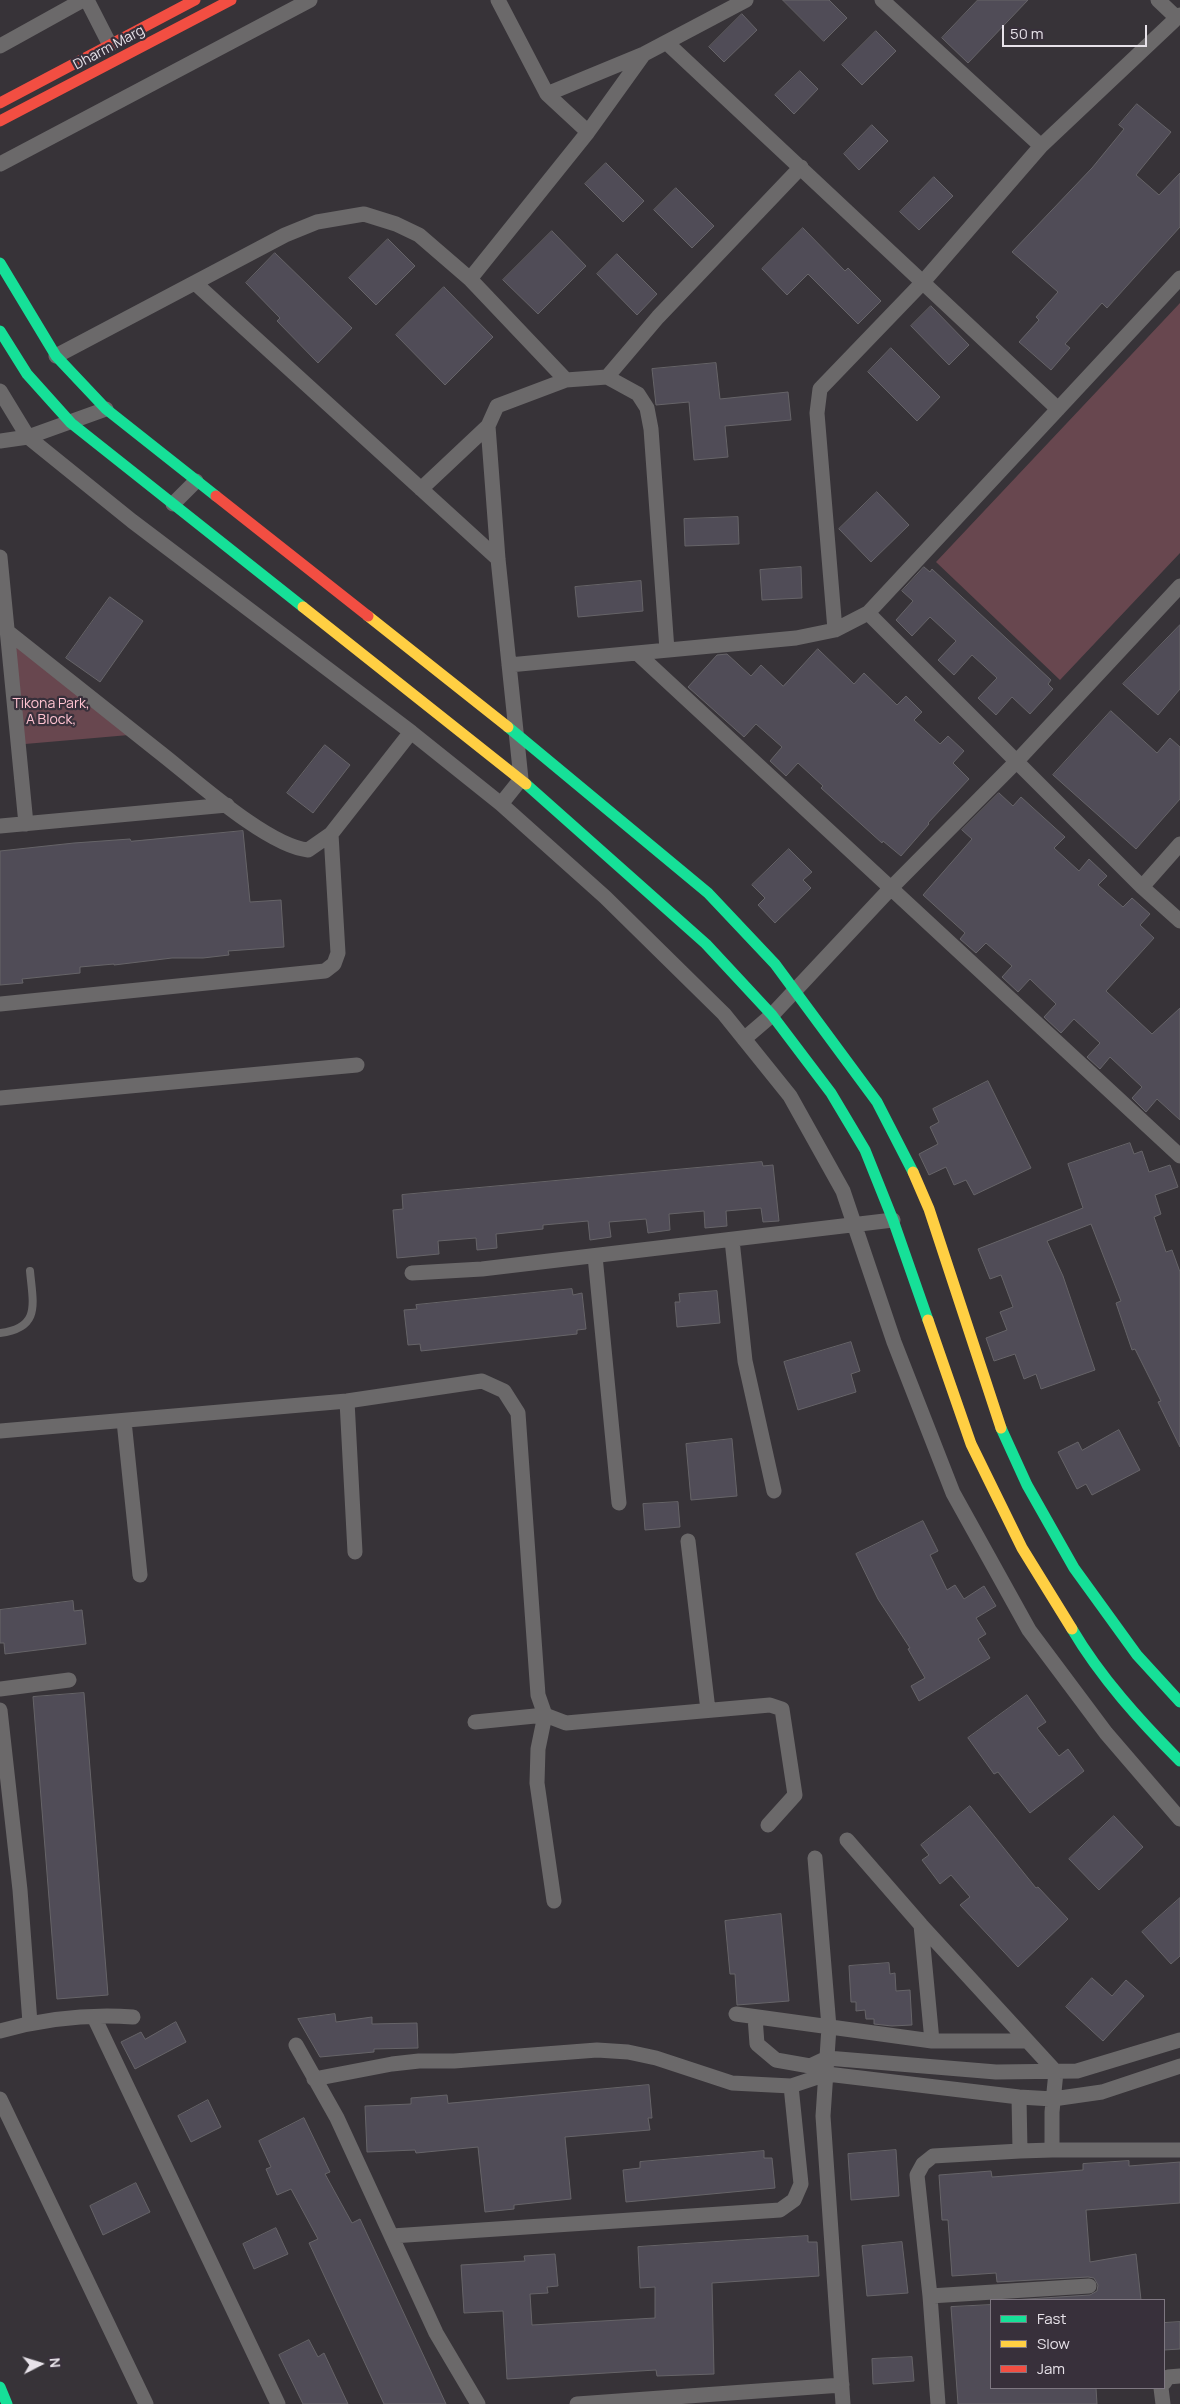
<!DOCTYPE html>
<style>
body{margin:0}
#map{position:relative;width:1180px;height:2404px;overflow:hidden;background:#373338;font-family:Manrope,sans-serif}
canvas{display:block}
.legend{position:absolute;left:990px;top:2299px;width:175px;height:90px;box-sizing:border-box;background:#38303b;border:1px solid #7e7781;margin:0;padding:6px 9px;list-style:none;font-size:15px;color:#e7e2e9}
.legend li{display:flex;align-items:center;gap:10px;height:25px}
.legend b{width:25px;border:1px solid #7e7781}
.north{position:absolute;left:15px;top:2339px;width:50px;height:50px;-webkit-text-stroke:4px #38303b;paint-order:stroke;rotate:85deg;font-size:14px;font-weight:700;line-height:20px;text-align:center;color:#e7e2e9}
.north::after{content:'';display:block;margin:auto;width:18px;height:22px;background:#e7e2e9;clip-path:polygon(50% 0,100% 100%,50% 72%,0 100%)}
.scale{position:absolute;left:1002px;top:25px;width:145px;height:22px;box-sizing:border-box;border:2px solid #e7e2e9;border-top:0;padding-left:6px;font-size:15px;line-height:18px;white-space:nowrap;color:#e7e2e9;-webkit-text-stroke:4px #38303b;paint-order:stroke}
</style>
<div id="map">
<canvas width="1180" height="2404"></canvas>
<ul class="legend">
<li><b style="height:6px;background:#16e098"></b>Fast</li>
<li><b style="height:6px;background:#ffcf43"></b>Slow</li>
<li><b style="height:6px;background:#f24e42"></b>Jam</li>
</ul>
<div class="north">N</div>
<div class="scale">50 m</div>
</div>
<script>
const ctx = document.querySelector('canvas').getContext('2d');
ctx.lineJoin = 'round';
function paint(path, color) {
  ctx.fillStyle = color;
  ctx.fill(path, 'evenodd');
}
function stroke(path, color, width, dash) {
  ctx.strokeStyle = color;
  ctx.lineWidth = width;
  ctx.lineCap = dash ? 'butt' : 'round';
  ctx.setLineDash(dash || []);
  ctx.stroke(path);
}
function label(font, color, halo, rows, align = 'center') {
  ctx.font = font + ' Manrope,sans-serif';
  ctx.lineWidth = 4.5;
  ctx.setLineDash([]);
  ctx.textBaseline = 'middle';
  ctx.strokeStyle = halo;
  ctx.fillStyle = color;
  for (const [text, x, y, turn = 0] of rows) {
    ctx.save();
    ctx.translate(x, y);
    ctx.rotate((+turn || 0) * Math.PI / 180);
    ctx.textAlign = isNaN(turn) ? turn : align;
    if (halo) ctx.strokeText(text, 0, 0);
    ctx.fillText(text, 0, 0);
    ctx.restore();
  }
}
paint(new Path2D(`
 M1180,303v250l-120,127 -124,-118z
 M13,643l116,92 -104,9z`), '#68474f');
const building = new Path2D(`
 M783,0h46l18,18 -23,23z
 M978,0h50l-60,63 -26,-25z
 M742,14l15,16 -33,32 -15,-15z
 M876,31l20,20 -34,34 -20,-20z
 M800,71l18,18 -24,25 -19,-19z
 M1137,104l34,28 -35,43 23,20 21,-22v54l-73,81 -5,-5 -37,41 5,4 -19,22 -32,-28 20,-22 -3,-3 22,-25 -46,-40 80,-84 32,-39 -5,-4z
 M872,125l16,16 -29,29 -15,-16z
 M606,163l38,38 -21,21 -38,-38z
 M934,177l19,19 -34,34 -19,-18z
 M676,188l38,38 -22,22 -38,-38z
 M803,228l42,43 3,-3 33,33 -23,23 -50,-50 -21,21 -25,-26z
 M552,231l34,35 -48,48 -35,-34z
 M388,239l27,27 -39,39 -27,-27z
 M275,253l77,75 -34,35 -41,-42 3,-3 -34,-35z
 M617,254l40,40 -20,21 -40,-41z
 M444,287l49,50 -48,48 -49,-50z
 M931,306l38,39 -20,20 -38,-39z
 M891,348l49,49 -23,24 -49,-49z
 M716,363l4,36 68,-7 3,28 -66,6 3,31 -34,3 -5,-58 -33,3 -4,-36z
 M877,492l32,33 -38,37 -32,-33z
 M738,517l1,27 -54,2 -1,-27z
 M801,567l1,31 -40,2 -2,-30z
 M924,567l6,5 2,-3 119,111 -3,4 5,5 -23,25 -18,-17 -16,18 -18,-17 19,-20 -25,-23 -18,20 -16,-15 18,-19 -26,-24 -18,19 -16,-16 17,-19 -11,-10z
 M641,581l2,30 -65,6 -3,-30z
 M110,597l33,24 -43,61 -34,-24z
 M1180,625v64l-22,26 -35,-31z
 M818,649l36,35 10,-11 33,32 9,-9 16,16 -8,8 26,24 8,-8 16,15 -11,12 16,16 -41,44 1,1 -28,32 -18,-15 -1,2 -61,-55 2,-2 -25,-23 -12,13 -16,-15 12,-14 -26,-23 -12,13 -56,-50 29,-32 10,-1 24,22 10,-11 22,21z
 M1111,711l46,42 13,-15 10,9v52l-44,50 -83,-74z
 M325,745l25,20 -37,48 -26,-20z
 M999,793l14,13 8,-9 44,40 -11,11 25,23 10,-12 18,17 -9,9 25,22 9,-9 18,16 -10,11 14,13 -48,53 46,43 28,-26v112l-23,-21 -11,13 -14,-14 10,-11 -32,-30 -10,12 -13,-12 13,-14 -26,-24 -13,14 -17,-16 12,-13 -26,-25 -12,13 -16,-15 10,-11 -26,-23 -10,10 -16,-14 5,-6 -42,-38 49,-56 -10,-9z
 M243,831l7,71 31,-2 3,47 -56,4 1,4 -26,3h-31l-58,7v-1l-34,3v6l-58,6 1,4 -23,2v-134l74,-8 56,-4 1,2z
 M789,849l23,23 -9,8 8,8 -36,35 -17,-18 7,-7 -13,-13z
 M988,1081l43,87 -57,27 -8,-15 -12,5 -8,-18 -17,8 -10,-21 19,-10 -8,-17 9,-5 -6,-13z
 M1130,1143l4,11 8,-3 7,21 21,-7 8,22 -23,8 6,19 -7,3 12,35 6,-2 8,22v175l-22,-45 3,-1 -26,-52 -3,1 -16,-47 5,-2 -30,-77 -44,17 16,35 32,94 -54,19 -5,-15 -12,5 -9,-25 -21,7 -8,-23 21,-8 -7,-18 13,-5 -12,-32 -11,4 -12,-30 105,-41 -15,-44z
 M762,1162l1,4 10,-1 6,56 -16,1 -2,-14 -35,3 1,15 -22,2 -1,-17 -35,3 1,16 -22,3 -2,-14 -37,3 2,15 -21,3 -2,-19 -45,4v4l-47,5 1,14 -20,2 -1,-12 -38,3 1,13 -42,4 -4,-48 10,-1 -1,-14z
 M572,1289l1,6 9,-2 4,36 -9,1v4l-156,17 -1,-7 -12,1 -4,-35 13,-1 -1,-4z
 M717,1291l3,32 -43,4 -2,-25h5l-1,-8z
 M851,1342l9,29 -9,3 5,18 -58,18 -14,-48z
 M1119,1430l21,40 -48,25 -6,-11 -9,5 -19,-37 20,-10 4,8z
 M732,1439l5,57 -46,4 -5,-56z
 M678,1502l2,25 -35,3 -2,-26z
 M923,1521l15,30 -8,4 17,35 8,-5 9,14 20,-13 12,20 -20,12 10,16 -8,5 12,19 -71,43 -8,-15 14,-8 -17,-29 2,-1 -32,-49 -22,-45z
 M73,1601l1,10 8,-1 4,34 -81,10 -1,-11h-4v-33z
 M84,1693l24,302 -51,4 -24,-302z
 M1027,1695l19,27 -9,6 22,28 9,-7 16,22 -54,42 -32,-41 -4,2 -26,-36z
 M970,1806l66,82 2,-1 30,32 -50,48 -58,-62 10,-8 -19,-22 -11,9 -18,-24 7,-5 -8,-10z
 M1114,1816l29,31 -44,43 -30,-31z
 M1180,1898v58l-9,8 -29,-32z
 M781,1914l8,87 -52,4 -2,-31h-5l-5,-53z
 M889,1963l1,11 5,-1 1,18 14,-1 2,35 -20,1 -18,-2v-5h-8l-1,-9 -9,1v-9h-5l-2,-36z
 M1092,1978l20,18 14,-16 18,16 -41,45 -37,-34z
 M335,2014l1,8 36,-5v7l45,-1 1,25 -44,1v3l-54,5 -22,-38z
 M176,2022l10,20 -51,27 -14,-27 20,-10 4,7z
 M649,2085l3,33h-4l2,12 -85,7 6,62 -57,6v4l-29,3 -7,-65 -62,6 -1,-3 -48,2 -2,-46 46,-2v-6l36,-3 1,8z
 M208,2100l13,27 -30,15 -13,-26z
 M304,2118l26,54 -5,2 27,49 8,-4 86,185h-62l-75,-161 9,-4 -27,-50 -14,6 -11,-26 5,-2 -12,-26z
 M896,2150l3,46 -48,4 -3,-46z
 M764,2151v7h8l3,30 -149,14 -3,-32 17,-2v-6z
 M1129,2161v5l51,-4v41l-94,7 4,52 46,-8 5,46h-129l78,-5 7,-4 1,-6 -4,-7 -6,-1 -91,5 -1,-9 -44,3 -4,-56h-6l-3,-45 52,-4 1,6 91,-7v-6z
 M136,2183l14,29 -47,23 -13,-29z
 M276,2228l12,26 -34,15 -11,-25z
 M808,2236v6h9l2,34 -107,7 2,91 -57,2 -1,-6 -149,9 -4,-68 -39,2 -3,-48 64,-4 -1,-5 31,-2 3,32 -11,1 1,6 -18,1 2,31 123,-7v-31l-15,1 -2,-41z
 M902,2242l6,51 -41,3 -5,-50z
 M991,2305v83h105l1,16h-139l-7,-97z
 M1180,2322v27l-16,1v-27z
 M309,2340l9,17 6,-4 24,51h-45l-24,-49z
 M912,2357l2,24 -41,3 -1,-25z`);
paint(building, '#504c57');
stroke(building, '#666468', 1);
stroke(new Path2D(`
 M0,1333c41,-5 33,-29 30,-62`), '#6b696a', 8);
stroke(new Path2D(`
 M87,0l23,45
 M498,0l49,94
 M882,0l159,146
 M1158,0l19,18
 M667,43l391,366
 M0,46l83,-46
 M588,132l56,-78
 M0,164l310,-164
 M470,279l118,-147 -41,-38 97,-40 102,-54
 M195,283l303,276
 M56,356l229,-121 32,-13 47,-8 32,10 23,11 51,44 96,101 41,-3 31,17 9,14 4,21 16,221
 M607,377l51,-60 143,-150
 M566,380l-69,26 -9,20 10,133 23,220 -20,25 104,93 119,117 66,82 53,95 51,151 59,151 76,137 77,103 74,86
 M0,391l28,46 104,84 279,211 90,72
 M0,441l28,-4 78,-28
 M421,489l67,-63
 M173,504l23,-23
 M0,557l26,267
 M868,613l274,274 38,34
 M835,630l-18,-217 3,-24 103,-107 118,-136 139,-131
 M637,653l543,503
 M509,665l287,-27 39,-8 33,-17 312,-335
 M0,826l227,-21
 M331,834l80,-102
 M1142,887l38,-43
 M0,1004l325,-33 9,-7 4,-11 -7,-119 -23,16c-41,-4 -115,-72 -150,-99 -50,-40 -100,-80 -151,-120
 M744,1039l28,-24 119,-127 126,-127 163,-175
 M0,1098l357,-33
 M732,1240l13,121 29,130
 M595,1256l24,247
 M412,1273l70,-4 411,-49
 M347,1401l8,151
 M124,1421l16,154
 M0,1431l347,-30 135,-20 22,10 14,22 20,282 7,20 21,8 204,-18 12,4 13,86 -27,30
 M688,1541l20,169
 M0,1689l69,-9
 M0,1710l20,180 10,133
 M475,1722l70,-7 -7,34 -1,34 17,118
 M847,1840l74,85 135,147 -4,40v38h128
 M815,1858l14,169 -6,89 20,288
 M921,1925l11,116
 M736,2014l196,27h95
 M94,2017l184,387
 M755,2017l2,27 19,16 34,6 17,-8 169,14 81,-1 103,-31
 M0,2031c43,-12 89,-17 133,-14
 M296,2045l41,73 99,215 42,71
 M314,2079l78,-15 27,-3h35l143,-11 31,2 28,6 76,25 59,3 36,-12 192,23 34,2 49,-7 78,-26
 M0,2099l146,305
 M1020,2151l32,-1
 M392,2236l388,-26 14,-10 7,-16 -10,-98
 M930,2296l159,-10
 M1164,2383l4,-6 12,-1
 M1161,2388l2,16
 M577,2404l265,-19
 M938,2404l-8,-108 -13,-121 6,-11 10,-8 87,-5 -1,-54`), '#6b696a', 15);
stroke(new Path2D(`
 M0,263l56,93 50,53 110,87
 M0,331l27,43 44,49 232,184
 M508,727l200,166 67,71 102,138 36,70
 M526,784l180,160 66,71 59,78 34,57 28,70 35,100
 M1001,1428l26,57 47,83 63,87 43,47
 M1072,1629c29,49 68,92 108,132
 M0,2387l7,17`), '#16e098', 11);
stroke(new Path2D(`
 M303,607l223,177
 M368,616l140,111
 M913,1172l16,37 72,219
 M928,1320l43,124 51,104 50,81`), '#ffcf43', 11);
stroke(new Path2D(`
 M0,103l195,-103
 M0,121l231,-121
 M216,496l152,120`), '#f24e42', 11);
label('14px', '#e7e2e9', '#38303b', [
 ["Dharm Marg",109,48,-28]
]);
label('14px', '#ffc3d1', '#38303b', [
 ["Tikona Park,",51,704],
 ["A Block,",51,720]
]);
</script>
